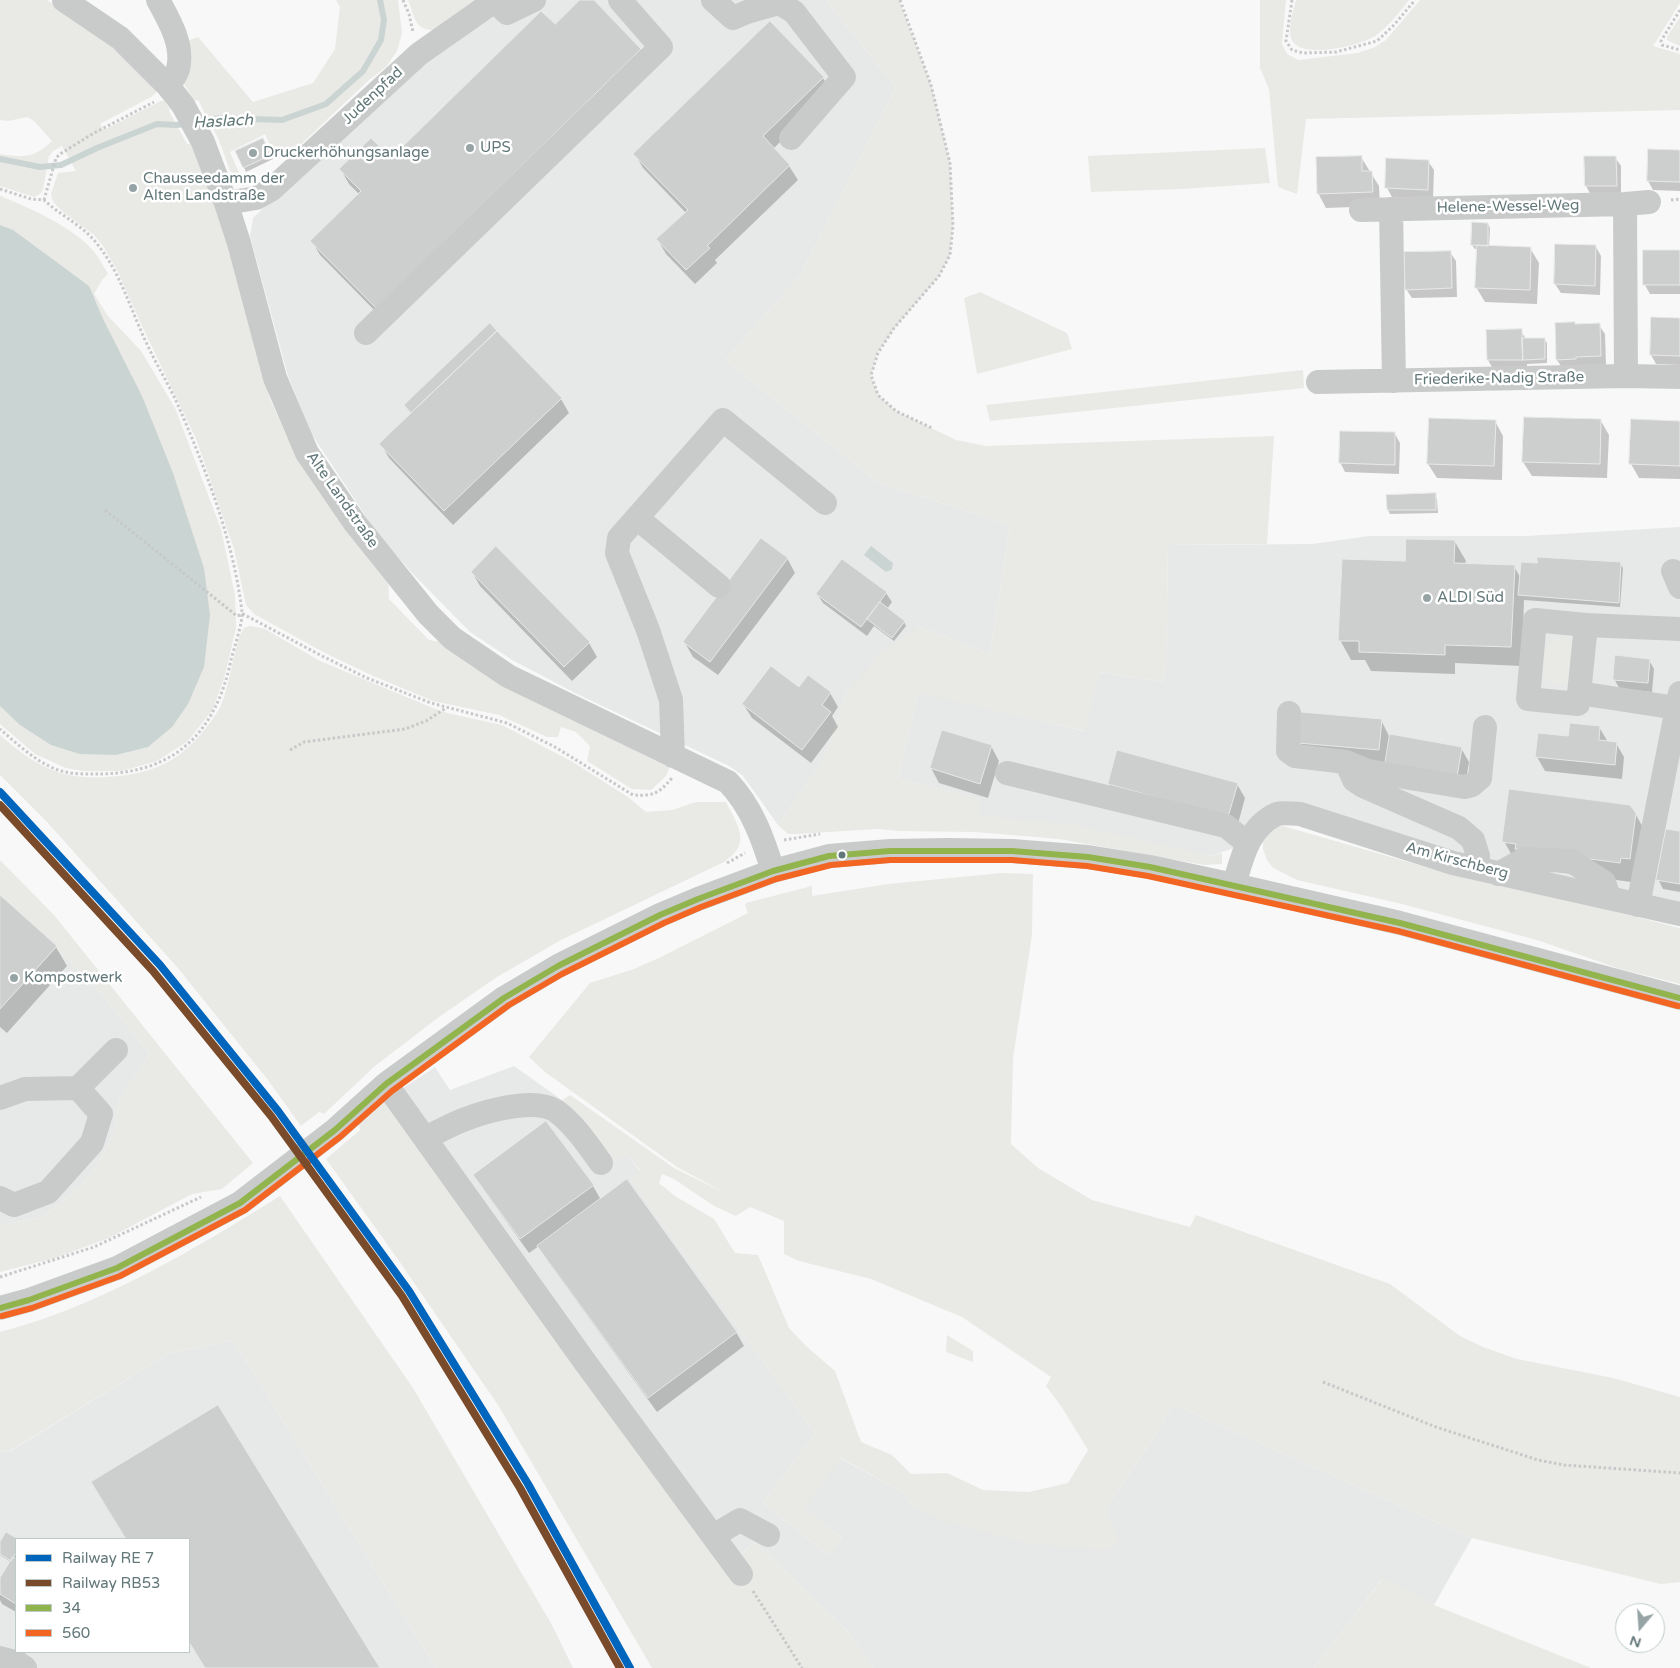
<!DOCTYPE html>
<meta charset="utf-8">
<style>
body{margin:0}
#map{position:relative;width:1680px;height:1668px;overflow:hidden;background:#f8f8f8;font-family:"Varela Round",sans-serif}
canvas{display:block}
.legend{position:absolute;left:15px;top:1538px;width:175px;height:115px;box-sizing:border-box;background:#fff;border:1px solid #c0c9c9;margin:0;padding:6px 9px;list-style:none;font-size:15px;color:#627779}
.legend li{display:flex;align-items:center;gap:10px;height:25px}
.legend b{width:25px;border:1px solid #c0c9c9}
.north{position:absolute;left:1615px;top:1603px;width:50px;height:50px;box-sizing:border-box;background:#fff;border:1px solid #c0c9c9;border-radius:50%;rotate:198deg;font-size:14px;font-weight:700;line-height:20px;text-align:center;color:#627779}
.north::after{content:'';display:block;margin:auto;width:18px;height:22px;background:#96a4a5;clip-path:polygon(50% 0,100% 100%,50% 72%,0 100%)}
</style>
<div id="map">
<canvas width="1680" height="1668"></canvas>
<ul class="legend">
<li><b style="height:6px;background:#0065bd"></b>Railway RE 7</li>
<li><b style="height:6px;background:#7a4b2a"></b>Railway RB53</li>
<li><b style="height:6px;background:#92b44c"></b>34</li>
<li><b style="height:6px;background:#f26522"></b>560</li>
</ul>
<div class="north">N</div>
</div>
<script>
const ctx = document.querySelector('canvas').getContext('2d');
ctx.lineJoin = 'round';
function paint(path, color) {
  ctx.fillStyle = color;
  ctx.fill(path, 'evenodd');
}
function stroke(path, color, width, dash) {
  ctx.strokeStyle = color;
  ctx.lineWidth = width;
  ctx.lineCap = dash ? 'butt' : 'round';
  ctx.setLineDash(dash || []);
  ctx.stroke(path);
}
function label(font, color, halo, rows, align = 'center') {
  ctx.font = font + ' "Varela Round",sans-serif';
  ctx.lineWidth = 5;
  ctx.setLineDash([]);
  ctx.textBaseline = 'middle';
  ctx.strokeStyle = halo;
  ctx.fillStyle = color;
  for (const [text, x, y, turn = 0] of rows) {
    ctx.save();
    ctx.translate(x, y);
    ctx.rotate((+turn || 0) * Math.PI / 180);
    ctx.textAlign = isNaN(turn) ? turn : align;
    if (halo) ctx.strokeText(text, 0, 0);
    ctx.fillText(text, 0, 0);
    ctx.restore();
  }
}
paint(new Path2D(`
 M506,0h320l70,88 -96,188 -75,84 154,123 131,42 -20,129 -71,-27 -72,65 -23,67 -46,66 -35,-49 -14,-10 -154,-73 -63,-33 -42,-28 -58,-59 -34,-38 -67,-102 -23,-57 -38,-140 3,-18 109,-107z
 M1680,527v387l-399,-94 -36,24 -34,12 -233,-40 2,-17 -82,-20 20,-87 166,39 15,-59 64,10 3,-17 2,-120 144,-1 57,-8h157z
 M0,894l95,92 55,68 -31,46 -4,31 -18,35 -16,20 -38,31 -43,8z
 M514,1066l48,34 54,61 10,-7 14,17 -10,8 185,254 -52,70 65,52 14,-17 -39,-30 37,-50 62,34 12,15 204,33 -13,-31 44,-64 24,-41 299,134 -38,67 -52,-26 -68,89h-441l-23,-34 -95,-92 -21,18 -338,-467 39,-26 15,23z
 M233,1340l203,328h-436v-217l9,1 161,-99zM16,1539h173v113h-173z`), '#e7e9e8');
paint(new Path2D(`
 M0,0h47l42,27 69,60 -2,6 -5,4 -51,27 4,6 57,-29h3l6,8 -1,2 18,33h7l19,45 57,210 17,38 43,70 58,71 1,21 40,41 23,4 218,122 -4,10 -15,14 -19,-1 -45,-28 3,-15 -14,-14 -15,-5 -3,10h-11l-48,-22 -66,-14 -62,-26 -46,-22 -71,-39 -8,-9 -12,-56 -37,-108 -54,-113 -26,-58 -14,-24 -9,-11 -31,-23 -10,-10 -2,-8 7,-21 18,-2 -14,-25 -9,5 -4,5 -6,34 -3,4 -6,3 -34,-11v-32c24,4 34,4 52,-13l-17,-19 -7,-5 -20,4 -8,-1z
 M336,0h62l4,33 -5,18 -11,16 -17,13 -75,71 -13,8 -6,-3 -10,-22 -35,18 15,34 -10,-2 -17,-46 -20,-38 -3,1 -13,-20 2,-39 14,-5 55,65 60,-19 22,-34 5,-42z
 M408,0h73l-43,30c-24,2 -23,-13 -30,-30z
 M826,0h73l32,85 19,78 3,63 -3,29 -11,21 -45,53 -17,25 -6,22 7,19 18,16 60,29 30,6 288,-10 -7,108 -99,1 -2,120 -3,17 -64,-10 -14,59 -167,-38 -20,86 83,20 -3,17 93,8 140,32 11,-3v11l-18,1 -145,-26 -84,-7 -75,-1 -23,-2 -80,5h-9l-10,-9 46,-66 23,-67 34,-40 38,-25 71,27 20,-129 -131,-42 -154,-123 75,-84 96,-188z
 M1260,0h26l-4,44 5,10 11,6 60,-7 17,-6 11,-7 34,-40h260v3l-27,43 27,8v56l-374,9 -9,75 -19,-7 -9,-98 -9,-21z
 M1296,0h113c-9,12 -21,27 -34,36 -15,10 -77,25 -84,2 -3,-12 2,-27 5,-38z
 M1680,17v29l-13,-6v-3z
 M1265,148l5,35 -88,6 -91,3 -3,-36z
 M0,196c30,12 76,32 96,58 4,6 8,13 12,20l-6,6 -8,14 14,22 33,35 34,57 46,121 14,66 1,33 -11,47 -12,34 -25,32 -31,20 -35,10h-39l-17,-3 -31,-14 -35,-30z
 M980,292l87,41 5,16 -95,25 -13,-76z
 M1303,370l1,18 -314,33 -4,-16z
 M251,626l14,3 55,32 113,47 14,5 55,12 69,36 57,36 18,15 26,-2 24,-8h30c12,24 26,41 -2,60l-163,78 -64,37 -58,40 -64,49 -51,48 -5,-2 -18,14 -33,-46 -91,-113 -130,-145 -47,-47v-40c16,14 31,26 50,34 17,8 38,9 56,8 54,-3 82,-20 112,-66 11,-16 17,-74 26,-83 2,-1 5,-2 7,-2z
 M1558,637l10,2 7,8 -6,36c-12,4 -18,3 -25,-7 1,-19 -3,-29 14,-39z
 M1283,826l146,42 144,33 107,27v56l-60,-15 -83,-29 -135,-36 -105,-24 -24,-12 -6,-8 -4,-11v-8l9,-13z
 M0,860l54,55 199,248 -31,26 -30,5 -83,44 -54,20 -55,14v-47l43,-8 38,-31 16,-20 18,-35 4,-31 31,-46 -55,-68 -95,-92z
 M1002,873l31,1 -1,61 -19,123 -2,86 27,24 54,32 98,27 6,-12 194,69 70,52 23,11 34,12 96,19 67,19v185l-19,2 -189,-46 -299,-134 -24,41 -44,64 14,31 -11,10 -76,-6 -84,-22 -34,-15 -12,-15 -61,-34 -37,50 38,30 -14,17 -65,-52 52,-70 -185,-254 10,-9 -14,-16 -10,7 -54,-61 8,-5 104,73 51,25 -48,-26 -132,-95 -16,-15 61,-74 44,-14 27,-12 87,-44 -3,-8 1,-2 66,-17v10l76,-12zM662,1174l12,5 40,27 22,10 14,-9 34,14v33l15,7 72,18 91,38 89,60 -5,9 15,20 27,44 -20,33 -39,9 -46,-2 -36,-17 -36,1 -19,-19 -31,-13 -26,-71 -29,-25 -17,-18 -31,-73 -23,-2 -21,-34 -39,-23 -16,-13z
 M391,1096l343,464 21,-18 95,92 23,34h-221l-154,-263 -101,-147 -71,-99 34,-29 -1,-6z
 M280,1196l133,192 139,237 21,43h-137l-203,-328 -63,13 -162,99 -8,-1v-119c100,-26 193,-82 280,-136z
 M947,1335l26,16v11l-27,-10z
 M1383,1578l51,27 157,63h-277z`), '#e9eae6');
paint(new Path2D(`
 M0,225l13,5 76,56 14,33 39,77 31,77 31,95 6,47 -6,52 -16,37 -16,23 -24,20 -32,8 -36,-1 -29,-9 -31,-20 -20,-19z
 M871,546l22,17c-2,9 1,5 -7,9l-22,-17z`), '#cad4d3');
paint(new Path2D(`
 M582,0h10l48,49 9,15 -264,257 -65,-66 -8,-14 47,-47 -10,-10 -8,-14 50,-10 164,-134z
 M823,78l8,14 -58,57 16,17 9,14 -83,80 2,3 -22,21 -29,-30 -8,-14 28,-27 -43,-45 -8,-14z
 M265,144l8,15 -27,13 -9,-20z
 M1680,151v40l-27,-1 -5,-9z
 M1361,157l18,29 1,20 -54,2 -8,-15z
 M1585,157h30l6,9v29h-30l-5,-9z
 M1428,161l6,9 -1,29 -41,-2 -5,-9z
 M1488,224l2,4 -1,19 41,1 9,15 -2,41 -52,-2 -9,-15 2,-38h-3l-3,-4z
 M1557,245l39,2 5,9 -1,39 -39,-2 -6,-9z
 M1680,251v43h-30l-5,-9z
 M1450,252l6,9 1,36 -45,1 -6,-9z
 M1680,319v46l-24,-1 -5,-9z
 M490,325l71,74 8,14 -116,112 -64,-67 -8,-14 31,-30 -7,-9z
 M1599,325l6,9 1,31 -43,4 -6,-9z
 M1487,331h34l5,8h18l3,4v20l-20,1v5h-34l-5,-9z
 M1495,421l8,15 -1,44 -65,-2 -9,-14z
 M1601,421l8,14 -2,43 -75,-2 -9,-14z
 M1680,422v57l-41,-1 -8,-14z
 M1395,434l5,9 -1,31 -54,-2 -5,-10z
 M1435,495l2,4 1,14 -48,1 -2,-4 -1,-14z
 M1455,542l11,19 -1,3 49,2 7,13 99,-15 3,4 -3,39 -96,-7 -2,66 -67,-3v11l-84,-3 -6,-11h-14l-11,-20 67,-77z
 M787,558l8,15 -77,102 -25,-18 -8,-14z
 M842,560l44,33 6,9 -5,7 17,13 2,4 -12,15 -20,-15 -7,10 -44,-33 -6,-9z
 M472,572l117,71 8,14 -25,24 -92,-95z
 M1649,660l5,9 -2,23 -32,-3 -6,-10z
 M799,689l31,4 8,14 -6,9 6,11 -27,36 -59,-45 -9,-14z
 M1381,720l8,16 72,12 8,14 -6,35 -155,-40 -8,-14z
 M1599,727l9,15 8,1 8,14 -2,22 -77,-8 -8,-14 32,-20z
 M991,746l8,15 -11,37 -49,-15 -8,-15z
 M1109,784h128l8,14 -9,33 -118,-32z
 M1635,813l11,20 -15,49 -104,-14 -12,-7 -11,-20z
 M1680,833v59l-17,-3 -5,-10z
 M0,897l56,50 11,19 -60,67 -7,-6z
 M475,1175l118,11 8,14 135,132 8,14 -87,66 -110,-152 -8,-14 -10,7 -46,-64z
 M217,1407l161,261h-172l-17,-28v-101h-63l-23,-37z
 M7,1534l9,6v72l-14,-8 -2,-4v-20l11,-18 -11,-7v-11z`), '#0003');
stroke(new Path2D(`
 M197,122l23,-4 62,2 44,-16 37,-33 18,-31 3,-20 -4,-20
 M0,159l40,8 21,-2 36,-17 60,-24 19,1 11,-1`), '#cad4d3', 6);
const building = new Path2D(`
 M580,0h14l47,49 -265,259 -66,-67 51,-50 -22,-22 32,-31 20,20 150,-147 14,13z
 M770,21l54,56 -61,59 27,29 -83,81 3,2 -24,22 -30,-31 32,-29 -55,-56z
 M263,138l8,17 -28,13 -8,-17z
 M1648,149l32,1v32l-33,-1z
 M1362,156v15h10l1,21 -56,2 -1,-37z
 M1584,156h32l1,30h-32z
 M1386,158l43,2 -1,30 -43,-2z
 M1472,222l16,1v23l-17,-1z
 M1555,244l41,1 -1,41 -41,-2z
 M1477,245l54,2 -1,43 -55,-2z
 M1643,250h37v35h-37z
 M1451,251l1,37 -47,2 -1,-38z
 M1651,317l29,1v38l-30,-1z
 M1575,322v2l25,-1 1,33 -25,1v2l-20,1 -1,-37z
 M490,323l7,8 -86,82 -7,-8z
 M1522,329l1,31h-36l-1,-30z
 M497,331l65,67 -118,113 -65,-67z
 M1522,338h23v21l-22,1z
 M1524,417l77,2 -1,45 -78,-2z
 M1429,418l67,2 -2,46 -67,-2z
 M1631,419l49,2v45l-51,-2z
 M1340,431l55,1v33l-56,-2z
 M1436,493v17h-49l-1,-15z
 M761,538l27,20 -78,104 -27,-20z
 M1406,539l49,1 -1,23 61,2 -4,82 -66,-2v10l-86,-3v-11h-21l4,-82 63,2z
 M496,546l94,96 -26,25 -93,-95z
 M1537,557l84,5 -2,41 -101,-8 3,-33 16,1z
 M842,559l45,33 -26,35 -45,-33z
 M880,602l25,19 -13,17 -25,-19z
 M1615,655l35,4 -2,24 -35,-3z
 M771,666l28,21 9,-12 23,17 -9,13 9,7 -29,38 -60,-46z
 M1301,712l81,7 -3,31 -81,-7z
 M1570,723l30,3 -1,14 18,2 -2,23 -80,-8 3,-24 30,3z
 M942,730l50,15 -12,39 -50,-16z
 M1390,734l72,13 -6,36 -72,-12z
 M1117,750l121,33 -10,34 -120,-33z
 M1509,789l121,16 6,8 -6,46 -9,-1 -1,5 -105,-14 1,-5 -14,-2z
 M1666,829l14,2v53l-24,-4z
 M0,895l57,51 -57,63z
 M546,1121l48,64 -74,54 -47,-64z
 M627,1179l110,153 -89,66 -111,-152z
 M218,1405l162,263h-175l-16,-26v-103h-63l-35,-57z
 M6,1532l12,7h-2v13l-5,9 -11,-7v-12z
 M13,1557l3,2v45l-16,-10v-16z`);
paint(building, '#cdcfcf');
stroke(building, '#e8e8e8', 1);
stroke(new Path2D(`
 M403,0l6,14 4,18
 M900,0l31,85 19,78 3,63 -3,29 -11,21 -45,52 -16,25 -7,22 7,20 18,16 36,17
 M1292,0l-6,41 6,9 11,3 33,-1 41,-11 17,-16 21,-25
 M1680,10l-19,31 1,4 18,5
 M0,189l31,10 13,1c17,16 40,26 54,45 23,29 33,66 49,99 9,20 21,39 30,59 28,64 57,139 65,209 1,10 -8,36 -11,48 -15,71 -54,112 -129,114 -16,0 -34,1 -49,-6 -20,-9 -37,-25 -53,-39
 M44,200l12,-42 4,-4 34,-21 60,-31
 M1671,200l9,-1
 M105,510l132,106 6,-2 79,42 45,22 64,25 76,20 48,24 78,48c21,1 25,-1 39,-17
 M290,750l14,-8 101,-13 21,-8 20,-13
 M784,840l36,-6
 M727,863l18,-10
 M0,1277l94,-30 107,-50
 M1323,1382l113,45 102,33 26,5 116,8
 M753,1591l49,77`), '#c7c8c9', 3, [2.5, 2.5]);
stroke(new Path2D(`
 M64,0l56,38 48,48 15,19 20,37 23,61 13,40 36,135 32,75 48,70 73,91 24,24 56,38 220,106c24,25 35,57 45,89
 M158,0c11,20 26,45 20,69 -2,7 -7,12 -10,17
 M713,0l20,18 14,-6 32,-9 15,9 50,65 -53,61
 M495,1l12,12 27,-13
 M226,203l30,-5 16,-9 147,-135 77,-54
 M1625,204l1,172
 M1391,209l3,172
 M1361,210l264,-6 24,-2
 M366,333l295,-286 -41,-47
 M1318,382l308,-6 54,1
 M637,518l82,68
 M1673,571l7,16
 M1586,625l-8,79 -50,-5 7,-79 51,5 94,4
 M1579,693l98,15 3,3
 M1289,713l-1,38 7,5 51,6 8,18 9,6 96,42 14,12 5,16 -1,12
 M673,756l-2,-56 -23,-70 -31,-77 2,-15 104,-118 102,83
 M1346,762l22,9 96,16 8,-2 8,-7 5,-51
 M1007,773l219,53 21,17
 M1498,874l27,-15 46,2 33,21 5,15
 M1234,885c8,-27 14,-58 43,-71 6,-2 16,0 23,0l153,49 227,51
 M1638,905l42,-212
 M386,1084l199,278 156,212
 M0,1098l25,-9 53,-1 38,-38
 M425,1138c13,-6 25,-13 38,-18 23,-9 71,-23 93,-9 18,13 32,34 45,52
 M0,1198l14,7 34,-13 44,-49 9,-29 -23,-26
 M0,1308l29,-8 88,-32 123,-65 95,-73 51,-46 118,-86 54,-32 102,-51 38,-16 75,-28 56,-15 61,-5 57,-1 65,1 76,6 62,10 84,18 166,38 280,75
 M713,1536l27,-16 28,15
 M0,1658l18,5 7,5`), '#c9cbcb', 24);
stroke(new Path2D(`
 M0,1308l29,-8 88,-32 123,-65 95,-73 51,-46 118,-86 54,-32 102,-51 38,-16 75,-28 56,-15 61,-5h122l76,6 62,10 250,56 280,75`), '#92b44c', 6);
stroke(new Path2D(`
 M2,1316l30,-8 88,-32 125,-66 95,-73 52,-46 117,-86 53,-31 102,-51 37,-16 75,-28 55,-14 59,-5h122l75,6 61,10 250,55 280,75`), '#f26522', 6);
stroke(new Path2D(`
 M0,792l160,173 118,146 131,180 119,193 102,184`), '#0065bd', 8);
stroke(new Path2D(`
 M0,805l153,166 118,145 131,180 118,192 100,180`), '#7a4b2a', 8);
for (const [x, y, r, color] of [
 [470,148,5,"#96a4a5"],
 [253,153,5,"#96a4a5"],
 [133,188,5,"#96a4a5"],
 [1427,598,5,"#96a4a5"],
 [842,855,4.5,"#627779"],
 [14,978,5,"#96a4a5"]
]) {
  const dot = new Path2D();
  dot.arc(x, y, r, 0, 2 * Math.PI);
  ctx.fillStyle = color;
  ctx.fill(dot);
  stroke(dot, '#fff', 2);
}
label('15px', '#627779', '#fff', [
 ["Judenpfad",373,96,-43],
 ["Helene-Wessel-Weg",1508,207,-1],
 ["Friederike-Nadig Straße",1499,379,-1],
 ["Alte Landstraße",342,500,55],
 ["Am Kirschberg",1457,861,15]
]);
label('15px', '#627779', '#fff', [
 ["UPS",480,148],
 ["Druckerhöhungsanlage",263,153],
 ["Chausseedamm der",143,179],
 ["Alten Landstraße",143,196],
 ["ALDI Süd",1437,598],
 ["Kompostwerk",24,978]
], 'left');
label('italic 16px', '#627978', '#fff', [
 ["Haslach",223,122,-3]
]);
</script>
